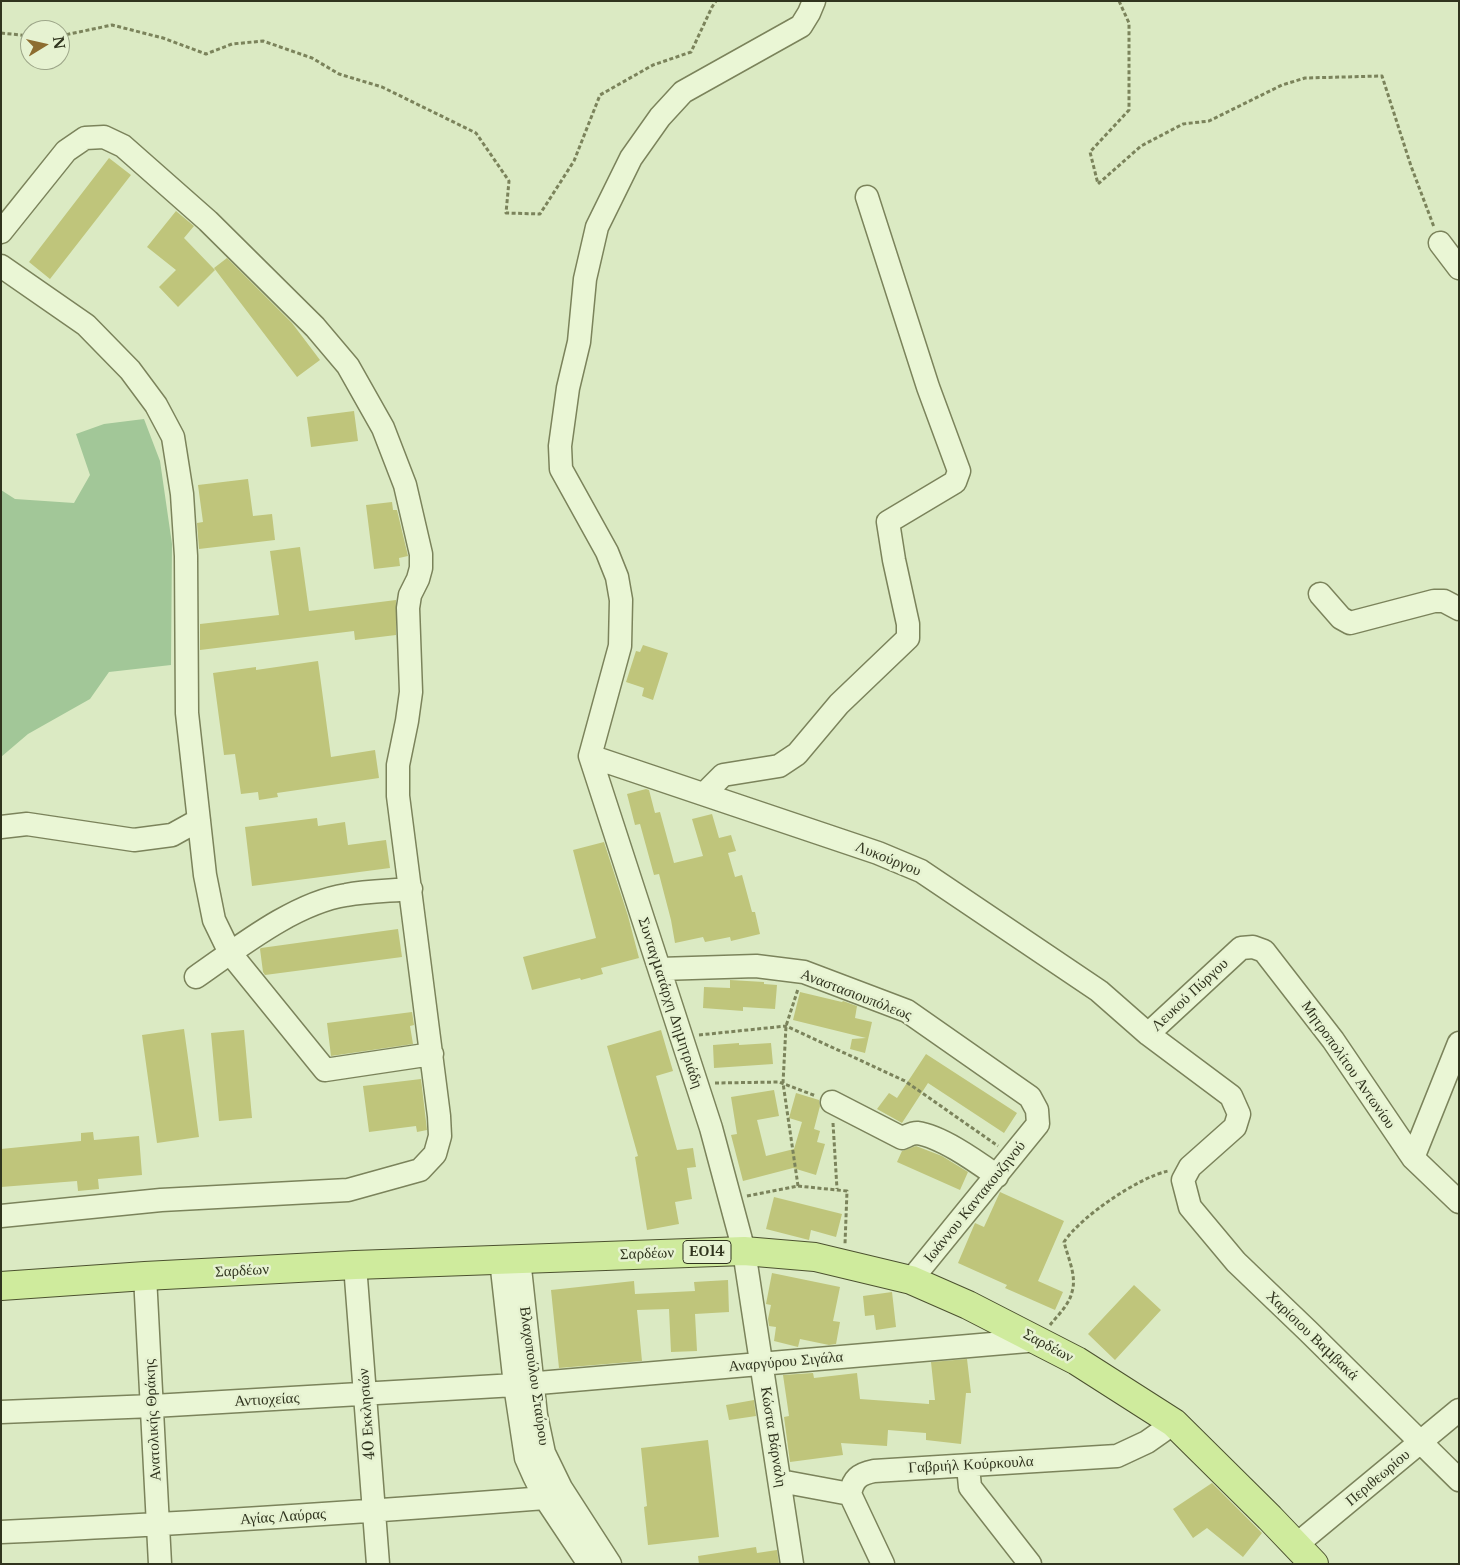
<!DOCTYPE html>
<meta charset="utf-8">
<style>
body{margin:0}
#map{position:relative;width:1460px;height:1565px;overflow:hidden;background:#dbeac3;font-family:"Libre Baskerville",serif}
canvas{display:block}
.frame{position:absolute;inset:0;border:2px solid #30341e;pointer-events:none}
.north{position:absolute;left:20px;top:20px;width:50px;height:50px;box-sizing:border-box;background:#e6f2d1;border:1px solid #9da689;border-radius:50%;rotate:81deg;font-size:14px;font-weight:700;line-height:20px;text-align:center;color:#30341e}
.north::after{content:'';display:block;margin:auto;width:18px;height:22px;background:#8d6d30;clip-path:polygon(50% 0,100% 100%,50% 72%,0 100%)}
</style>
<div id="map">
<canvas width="1460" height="1565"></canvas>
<div class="frame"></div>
<div class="north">N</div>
</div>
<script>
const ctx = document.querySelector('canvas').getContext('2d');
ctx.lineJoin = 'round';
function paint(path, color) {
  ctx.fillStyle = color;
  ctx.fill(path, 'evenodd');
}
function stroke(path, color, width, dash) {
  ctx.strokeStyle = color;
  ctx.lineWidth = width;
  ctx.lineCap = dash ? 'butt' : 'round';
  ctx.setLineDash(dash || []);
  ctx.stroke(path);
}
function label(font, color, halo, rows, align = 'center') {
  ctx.font = font + ' "Libre Baskerville",serif';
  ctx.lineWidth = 5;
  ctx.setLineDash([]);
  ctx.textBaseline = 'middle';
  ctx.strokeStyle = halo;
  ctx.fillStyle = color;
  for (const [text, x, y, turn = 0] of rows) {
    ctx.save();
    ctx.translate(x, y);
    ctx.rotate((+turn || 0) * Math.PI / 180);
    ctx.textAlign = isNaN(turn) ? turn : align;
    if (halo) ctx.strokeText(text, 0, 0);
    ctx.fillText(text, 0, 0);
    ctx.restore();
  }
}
paint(new Path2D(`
 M144,419l16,42 12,83 -1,121 -62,7 -19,27 -62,35 -27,23v-267l14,9 59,4 16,-28 -14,-41 28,-10z`), '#a2c798');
paint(new Path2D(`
 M109,158l22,17 -81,104 -21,-17z
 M176,211l18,15 -10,12 31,32 -37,37 -19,-20 17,-17 -29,-23z
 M227,258l65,65 28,37 -23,17 -83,-109z
 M354,411l4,30 -47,6 -4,-30z
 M248,479l5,37 19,-2 3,26 -76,9 -2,-26 6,-1 -5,-37z
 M392,502l1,8h4l11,46 -9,2 1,8 -26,3 -8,-64z
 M300,547l9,64 87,-11v35l-41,5 -1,-9 -154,19v-26l79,-9 -9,-64z
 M643,645l25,8 -15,47 -11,-4 2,-8 -18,-6 10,-31 4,1z
 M318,661l13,96 44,-7 4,28 -102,15 1,4 -19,3 -1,-8 -17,2 -6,-40 -11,1 -11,-82 43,-6v3z
 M646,789l3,1 6,23 5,-1 14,51 29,-7 -11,-37 20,-5 7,24 12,-3 5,16 -8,2 7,24 7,-2 10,37h3l5,22 -29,7 -1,-4 -25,5 -2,-5 -28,6 -4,-23 -12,-46 -5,1 -14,-51 -5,1 -8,-31z
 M317,818l1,8 27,-4 3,23 38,-5 4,28 -138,18 -7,-59z
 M604,842l24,74 11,42 -38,10 2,6 -22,6 -1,-2 -48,12 -9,-33 73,-19 -23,-88z
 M398,929l4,28 -137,18 -2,-3 -3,-23 1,-1z
 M730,980l34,2v2l13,1 -2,24 -32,-2v4l-40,-3 1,-21 26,1z
 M800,992l42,10 1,-1 14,5 -2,12 17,4 -7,31 -15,-4 2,-10 14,-1 -73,-18z
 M412,1012l2,13 -4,1 3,18 -82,12 -4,-33z
 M184,1029l15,108 -42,6 -15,-108z
 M244,1030l8,88 -33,3 -8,-88z
 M661,1030l12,41 -17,5 21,74 16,-2 3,19 -9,1 5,31 -17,3 4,22 -32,6 -12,-73 3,-1 -31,-110z
 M739,1043v2l32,-2 2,21 -59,4 -1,-23z
 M926,1054l91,59 -13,20 -76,-50 -26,40 -25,-14 12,-16 8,5z
 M421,1079l6,51 -10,2 -1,-6 -47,6 -6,-46z
 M774,1090l5,26 -22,4 9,36 28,-7 8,-27 -13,-4 7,-25 23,7 1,6 -6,23 6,2 -3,11 8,2 -9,31 -23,-7 -50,13 -12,-46 6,-1 -6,-37z
 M93,1132l1,8 45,-4 3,39 -44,4 1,10 -21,2 -1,-10 -76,6v-38l80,-8v-8z
 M916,1146l26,10 26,16 -8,18 -63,-28 5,-11z
 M1000,1192l64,29 -26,60 25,11 -8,18 -50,-22 2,-3 -49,-22 17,-40 9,4z
 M774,1197l68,17 -6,23 -25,-7 -2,10 -43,-11z
 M772,1273l68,14 -7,34 7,1 -4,22 -7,1 -29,-6 -2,8 -24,-6 2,-14 -7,-1 -1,-7 3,-14 -5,-1z
 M728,1280l1,32 -34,2 2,37 -26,1 -2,-43 -32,1 5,51 -83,7 -8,-78 83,-9 1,13 60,-3 -1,-9z
 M1134,1285l27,25 -46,50 -27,-26z
 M892,1292l4,35 -20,3 -2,-15 -9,1 -2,-20z
 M967,1359l4,34h-5l-5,51 -35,-4v-7l-38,-3 -1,16 -46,-3 2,12 -53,7 -6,-45 5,-1 -6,-41 30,-2 1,5 43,-5 3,26 69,5v-4h6l-4,-38z
 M754,1400l2,16 -27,4 -3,-15z
 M708,1440l11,97 -71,8 -4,-38 3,-1 -6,-58z
 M1212,1483l50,50 -19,24 -36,-29 -14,10 -20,-29z
 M756,1547l1,6 20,-3 2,14h-80l-1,-8z`), '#bfc57b');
const minor = new Path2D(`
 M1,232l65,-81 19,-13 19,-1 19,9 85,75 107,106 33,39 35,62 22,57 16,69v14l-3,11 -8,16 -2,13 3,84 -4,29 -9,44v31l41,320 1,20 -5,18 -15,16 -72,20 -187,10 -160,16
 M1440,243l19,25
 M1,266l85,59 44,45 26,35 17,32 9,57 4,62 1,157 18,162 9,45 16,33 95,117 107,-16
 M1320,594l21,24 9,5 84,-22h10l15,8
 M590,756l288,97 43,18 178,120 49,43 83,62 8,18 -4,13 -45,40 -7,13 7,27 46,55 72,69 151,149
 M590,756l30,-110 1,-46 -4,-23 -10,-25 -46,-83 -1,-23 8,-58 11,-46 6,-63 12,-52 34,-69 29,-41 23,-25 118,-66 8,-13 5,-12
 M590,756l121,372 33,123 48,313
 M704,794l19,-19 56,-9 18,-12 42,-50 69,-66v-14l-14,-64 -6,-38 67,-40 4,-11 -31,-84 -61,-190
 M1,827l26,-3 107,16 38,-5 27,-15
 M660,969l96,-3 48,6 103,39 123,86 7,13 1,14 -127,156
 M196,977c42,-29 98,-74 150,-82 21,-4 43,-4 65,-6
 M1148,1034l93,-86 12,-1 11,4 69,89 80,118 46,44
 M832,1102l70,36c5,-2 10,-5 15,-5 24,3 60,29 80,43
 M1413,1158l46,-115
 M519,1259l17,156 8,38 17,35 49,76
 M501,1260l14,125 11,73 8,18 11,22 44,66
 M355,1265l23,299
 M145,1276l15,288
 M1,1412l152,-6 362,-21 524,-45
 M968,1466l2,21 60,77
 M780,1481l70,13
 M1,1532c182,-8 363,-20 544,-34l16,-10
 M1296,1545l163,-135
 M883,1564l-33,-70c3,-15 9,-20 24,-23l243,-15 30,-14 27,-19`);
const major = new Path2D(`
 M1,1286l144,-10 210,-11 389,-14 71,6 96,23 57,25 109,56 97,62 96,95 44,46`);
stroke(minor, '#7b835b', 25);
stroke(major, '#4c512f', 30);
stroke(new Path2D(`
 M1119,1l10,22v87l-39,42 8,32 43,-38 42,-22 26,-3 73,-36 23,-7 77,-2 29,90 23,61
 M1,33l29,3
 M60,36l52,-11 51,13 43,16 26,-10 31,-3 49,17 27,16 43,13 94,46 33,48 -3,32 34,1 34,-53 26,-66 53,-30 38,-13 21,-45 4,-6
 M699,1035l87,-9 119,55 93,65
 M715,1083l64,-1 37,14
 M833,1123l4,66
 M798,1186l-15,-103 3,-57 12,-37
 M747,1196l51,-10 49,5 -2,53
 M1050,1325c8,-10 19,-20 22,-33 5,-16 -4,-34 -8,-50 16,-25 75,-65 104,-71`), '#7b835b', 3, [4, 2.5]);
stroke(minor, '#eaf6d5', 22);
stroke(major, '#cfeb9d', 28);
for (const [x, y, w] of [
 [707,1252,48]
]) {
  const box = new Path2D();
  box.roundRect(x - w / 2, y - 11.5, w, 23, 4);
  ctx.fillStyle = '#e6f2d1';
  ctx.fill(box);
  stroke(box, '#30341e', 1);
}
label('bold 14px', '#30341e', null, [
 ["ΕΟ14",707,1252]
]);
label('15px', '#30341e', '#e6f2d1', [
 ["Λυκούργου",888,859,22],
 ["Αναστασιουπόλεως",856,995,21],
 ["Λευκού Πύργου",1190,995,-43],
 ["Συνταγματάρχη Δημητριάδη",670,1003,72],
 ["Μητροπολίτου Αντωνίου",1348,1065,55],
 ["Ιωάννου Καντακουζηνού",975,1202,-51],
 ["Σαρδέων",647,1254,-2],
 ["Σαρδέων",242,1271,-3],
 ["Χαρίσιου Βαμβακά",1312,1336,44],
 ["Σαρδέων",1048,1346,28],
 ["Αναργύρου Σιγάλα",786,1362,-5],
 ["Βλαχοπούλου Σταύρου",534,1376,82],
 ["Αντιοχείας",267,1400,-3],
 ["40 Εκκλησιών",367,1414,-94],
 ["Ανατολικής Θράκης",153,1420,-93],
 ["Κώστα Βάρναλη",773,1437,81],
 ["Γαβριήλ Κούρκουλα",971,1465,-3],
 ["Περιθεωρίου",1378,1478,-40],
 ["Αγίας Λαύρας",283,1517,-4]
]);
</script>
